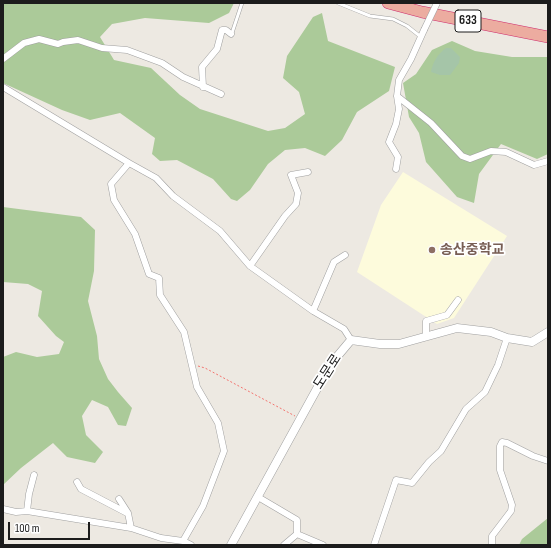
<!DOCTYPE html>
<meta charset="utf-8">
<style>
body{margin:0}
#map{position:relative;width:551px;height:548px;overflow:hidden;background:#ede9e2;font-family:"Sofia Sans Condensed",sans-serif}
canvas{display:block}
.frame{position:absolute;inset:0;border:4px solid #1c1c1c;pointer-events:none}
.scale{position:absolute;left:8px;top:522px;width:82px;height:18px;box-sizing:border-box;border:2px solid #1c1c1c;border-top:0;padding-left:5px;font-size:12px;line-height:14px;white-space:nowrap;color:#1c1c1c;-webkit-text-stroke:3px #fff;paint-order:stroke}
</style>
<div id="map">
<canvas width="551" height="548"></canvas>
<div class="frame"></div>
<div class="scale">100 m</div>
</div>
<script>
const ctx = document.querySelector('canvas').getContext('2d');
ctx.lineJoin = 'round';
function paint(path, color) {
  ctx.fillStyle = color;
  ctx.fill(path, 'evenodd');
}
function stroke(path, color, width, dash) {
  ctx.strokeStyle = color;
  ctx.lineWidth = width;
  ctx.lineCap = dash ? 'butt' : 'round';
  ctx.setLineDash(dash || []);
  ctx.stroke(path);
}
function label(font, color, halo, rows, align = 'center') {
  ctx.font = font + ' "Sofia Sans Condensed","Noto Sans KR",sans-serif';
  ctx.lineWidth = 3.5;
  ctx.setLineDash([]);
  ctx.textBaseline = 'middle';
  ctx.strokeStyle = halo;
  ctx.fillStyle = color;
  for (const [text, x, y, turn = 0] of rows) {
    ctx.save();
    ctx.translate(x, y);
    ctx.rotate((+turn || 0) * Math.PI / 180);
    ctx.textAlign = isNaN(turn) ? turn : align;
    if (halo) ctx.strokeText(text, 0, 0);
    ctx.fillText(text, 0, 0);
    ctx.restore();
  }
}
paint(new Path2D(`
 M403,172l104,64 -53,82 -17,6 -80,-52 24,-67z`), '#fdfbdc');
paint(new Path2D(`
 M3,3h231l-5,10 -20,10 -64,-5 -33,6 -12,13 14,23 37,8 29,27 20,14 68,22 17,-3 20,-14 -6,-22 -16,-14 4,-22 26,-39 9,-4 6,28 67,26 -6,24 -32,21 -15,28 -17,16 -20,-8 -20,2 -17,14 -18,26 -13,11 -6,-2 -18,-20 -36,-19 -17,1 -8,-7 3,-16 -35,-25 -30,7 -28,-10 -59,-27z
 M452,41l23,10 37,6h36v97l-11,5 -36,-15 -22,30 -5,29 -17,-6 -31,-35 -7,-29 -10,-16 -6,-34 13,-9 16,-24z
 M3,207l78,10 14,13 -1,41 -6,30 9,35 2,23 9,20 10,13 14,16 -6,18 -8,-1 -10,-18 -16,-7 -10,16 4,19 17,17 -8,11 -28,-6 -14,-14 -32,25 -18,17v-128l13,-5 21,5 22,-3 5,-12 -8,-6 -18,-20 4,-25 -14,-7 -25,-2z
 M548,518v27h-29l3,-6z`), '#abca99');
paint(new Path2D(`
 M446,48h5l9,9 -1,6 -9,12h-10l-9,-3c2,-11 7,-18 15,-24z`), '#a5c5a8');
const service = new Path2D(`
 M338,3l32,13 23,3 14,7 14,11
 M232,33l10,-30`);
const minor = new Path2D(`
 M3,59l21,-16 15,-4 19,5 5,-2 15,-2 24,8 25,2 35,13 21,14 38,17
 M3,87l126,76
 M203,87l-1,-20 15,-18 5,-19h4l5,4
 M397,96l34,27 31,33 8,3 21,-8 15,1 28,13 14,-4
 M396,169l2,-12 -9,-15 7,-18 3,-15 -2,-13 2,-16 12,-21 13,-29
 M250,266l63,45 21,-49 11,-7
 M313,311l31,18 7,11
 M426,336v-15l21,-6 11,-15
 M77,482l4,7 46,24
 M258,497l39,23v14l26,11
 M3,509l13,3 11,-1 2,-17 5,-19
 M27,511l104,17 -3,-15 -9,-14
 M131,528l30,10 22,3 8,4
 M183,541l20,-35 21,-55 -6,-28 -21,-36 -13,-55 -24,-37 -1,-17 -10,-4 -14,-40 -21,-34 -3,-16 18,-21 27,15 17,18 47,35 30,35 35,-50 11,-12 2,-11 -7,-18 17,-3
 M284,545l13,-11
 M374,545l22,-65 16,3 17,-21 12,-11 25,-42 19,-17 13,-27 9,-27
 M492,545v-9l19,-25 1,-6 -12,-35v-24l2,-4 5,1 26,13 15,5`);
const tertiary = new Path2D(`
 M231,545l99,-180 21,-25 29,4h19l58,-16 34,4 16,6 25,4 16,-10`);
const trunk = new Path2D(`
 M388,3l34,9 126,25`);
stroke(service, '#a0a0a0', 4);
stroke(minor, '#a0a0a0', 7);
stroke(tertiary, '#a0a0a0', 9);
stroke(trunk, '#ce2d6e', 12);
stroke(new Path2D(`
 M198,366l7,2 90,48`), '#f2746f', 1, [2, 2]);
stroke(service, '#fff', 3);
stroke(minor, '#fff', 6);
stroke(tertiary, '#fff', 8);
stroke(trunk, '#ecaca0', 11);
const minorBridge = new Path2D(`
 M424,30l13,-27`);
stroke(minorBridge, '#a0a0a0', 7, []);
stroke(minorBridge, '#fff', 6);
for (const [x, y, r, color] of [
 [432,250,4,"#8d6e63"]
]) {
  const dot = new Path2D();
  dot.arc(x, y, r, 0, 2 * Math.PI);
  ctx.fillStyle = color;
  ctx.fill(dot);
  stroke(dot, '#fff', 1.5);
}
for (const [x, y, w] of [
 [468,21,26]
]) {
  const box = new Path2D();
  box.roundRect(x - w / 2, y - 11, w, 22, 3);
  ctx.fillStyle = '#fff';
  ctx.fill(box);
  stroke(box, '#1c1c1c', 1);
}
label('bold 13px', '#1c1c1c', null, [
 ["633",468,21]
]);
label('bold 14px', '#785e54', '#fff', [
 ["송산중학교",440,250]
], 'left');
label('14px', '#1c1c1c', '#fff', [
 ["도문로",328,372,-57]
]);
</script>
